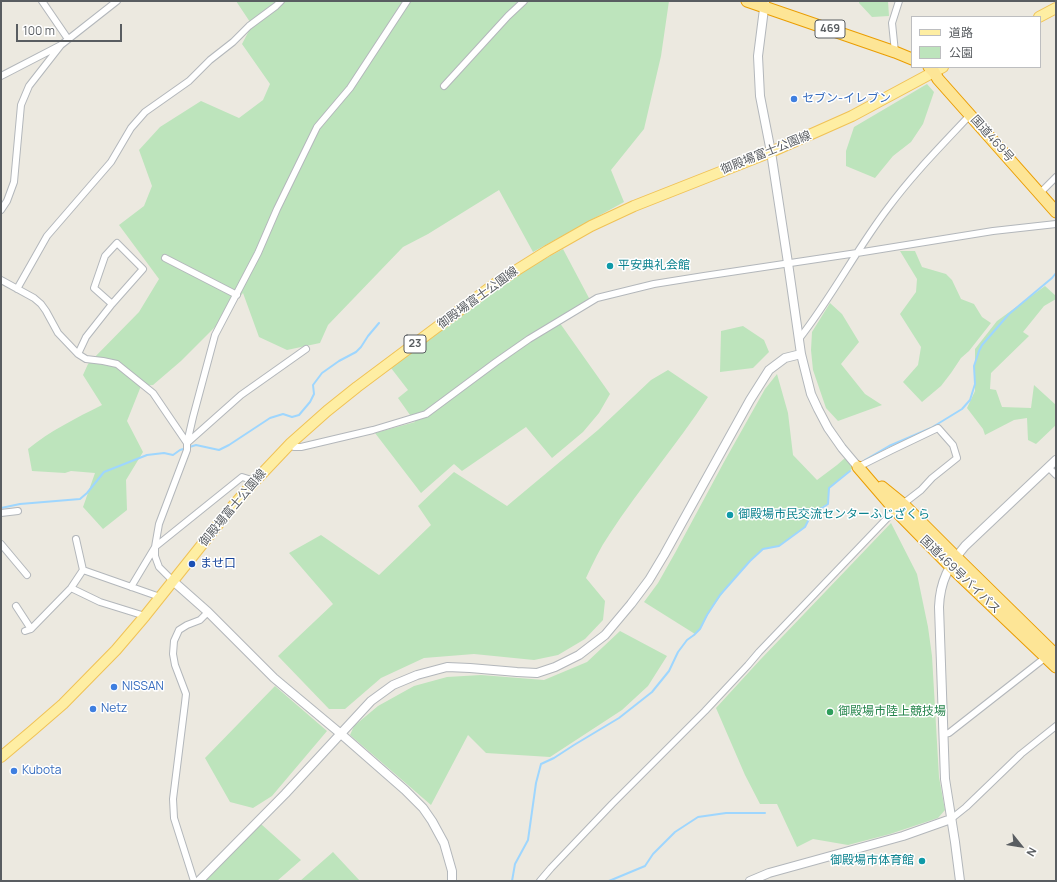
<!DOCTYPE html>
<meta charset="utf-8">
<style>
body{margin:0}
#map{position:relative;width:1057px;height:882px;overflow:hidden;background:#ece9e0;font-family:Manrope,"Noto Sans JP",sans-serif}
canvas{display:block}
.frame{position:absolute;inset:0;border:2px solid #595d61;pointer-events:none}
.legend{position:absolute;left:911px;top:16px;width:130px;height:52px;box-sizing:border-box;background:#fff;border:1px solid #bdbec0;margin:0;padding:5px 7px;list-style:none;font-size:12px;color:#595d61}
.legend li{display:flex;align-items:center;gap:8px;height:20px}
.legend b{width:20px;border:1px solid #bdbec0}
.north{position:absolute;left:1001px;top:826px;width:40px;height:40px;-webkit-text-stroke:3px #fff;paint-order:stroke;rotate:120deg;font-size:11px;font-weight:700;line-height:16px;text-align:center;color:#595d61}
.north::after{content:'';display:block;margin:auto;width:14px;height:18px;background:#595d61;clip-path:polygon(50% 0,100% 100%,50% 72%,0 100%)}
.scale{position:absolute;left:16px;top:24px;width:106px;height:18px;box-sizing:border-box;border:2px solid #595d61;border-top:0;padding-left:5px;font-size:12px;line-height:14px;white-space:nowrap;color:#595d61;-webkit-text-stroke:3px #fff;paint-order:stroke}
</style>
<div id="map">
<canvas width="1057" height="882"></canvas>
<div class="frame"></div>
<ul class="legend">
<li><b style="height:5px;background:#feeea3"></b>道路</li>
<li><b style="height:11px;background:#bde4bc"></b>公園</li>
</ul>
<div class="north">N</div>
<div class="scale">100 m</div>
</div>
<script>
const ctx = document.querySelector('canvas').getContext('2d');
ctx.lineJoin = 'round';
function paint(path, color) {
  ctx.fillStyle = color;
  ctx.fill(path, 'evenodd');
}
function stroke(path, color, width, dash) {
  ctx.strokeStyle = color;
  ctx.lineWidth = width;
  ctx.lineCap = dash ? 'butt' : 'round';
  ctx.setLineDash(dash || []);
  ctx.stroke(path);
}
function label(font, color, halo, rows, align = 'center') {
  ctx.font = font + ' Manrope,"Noto Sans JP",sans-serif';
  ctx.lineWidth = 3;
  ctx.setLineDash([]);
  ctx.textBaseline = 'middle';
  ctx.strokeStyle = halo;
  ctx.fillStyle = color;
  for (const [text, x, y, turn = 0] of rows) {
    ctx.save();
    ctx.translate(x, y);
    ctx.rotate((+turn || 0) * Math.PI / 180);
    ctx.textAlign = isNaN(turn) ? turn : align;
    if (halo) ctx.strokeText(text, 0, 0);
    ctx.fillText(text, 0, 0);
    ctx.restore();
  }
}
paint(new Path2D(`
 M236,1h433l-8,55 -17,73 -33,41 13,32 -91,50 -34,-62 -71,44 -25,13 -75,78 -8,18 -33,7 -28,-13 -16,-44 -29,35 -33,33 -28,24 -12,1 -14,35 16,31 -17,28 1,30 -24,19 -20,-22 12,-34 -24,-2 -6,2 -33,-2 -4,-22c22,-18 48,-31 74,-44l-19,-30 5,-11 51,-52 20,-33 -40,-54 25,-19 8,-20 -13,-36 21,-23 41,-26 38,17 24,-18 7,-16 -28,-40 10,-19z
 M859,1h29l1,15 -17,1 -13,-14z
 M927,84l7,8 -11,32 -12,18 -18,14 -18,22 -29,-12v-15l8,-24z
 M563,249l27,51 -33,19 53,75 -11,19 -16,19 -31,26 -26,-31 -64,44 -8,-7 -33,29 -46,-60 40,-11 -17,-24 10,-8 -17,-22 115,-85 24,-16z
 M900,251h15l7,16 24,7 6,6 9,19 13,5 8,13 9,6 -22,28 -8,7 -10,15 -10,13 -19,16 -19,-20 15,-17 3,-18 -21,-33 16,-22 1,-13z
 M1045,286l11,10v3l-12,7 -21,26 6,4 -38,37 -1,16 6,1 6,17 29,1 3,-23 22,20v20l-20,19 -8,-4 -1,-22 -13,2 -29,15 -2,-6 -16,-21 8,-17v-42l22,-28z
 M830,303l12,11 17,28 -18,22 24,30 17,11 -44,16 -12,-13 -13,-38 -2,-20 1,-18z
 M743,326l21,14 5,12 -16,16 -33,4 1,-41z
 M668,370l40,27c-31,48 -68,90 -99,138 -9,13 -16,28 -23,43l19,23 -2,19 -18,19 -27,16 -24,5 -60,-6 -50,4 -43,20 -36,31h-16l-51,-53 55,-52 -44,-51 32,-18 58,40 52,-50 -13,-19 36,-34 53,34 91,-76 53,-50z
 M777,374l11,39 5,42 24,25 20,-15 8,-7 9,9 -25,21 -1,16 -14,7 -5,8 -4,8 -26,19 -16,3 -13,12 -23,26 -17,24 -10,18 -5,5 -51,-32 14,-19 17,-30 49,-91 41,-73z
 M891,523l26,51 11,53 4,29 7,121 6,33 -7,8 -48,16 -42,11 -35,-6 -16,8 -20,-43h-17l-15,-29 -29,-67 44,-48z
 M620,631l47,25 -19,30 -26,24 -72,47 -64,-4 -18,-18 -37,70 -81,-70 4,-9 24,-20 36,-20 33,-9 34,-2 63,5 43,-18z
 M275,686l52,45 -55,65 -19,12 -23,-6 -25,-44z
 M261,824l40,36 -24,21h-72z
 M333,852l27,29h-60z`), '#bde4bc');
stroke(new Path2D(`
 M865,460l24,-14 42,-18 31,-19 8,-9 5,-16 -1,-18 5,-15 3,-6 27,-31 43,-36 4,-5
 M1,508l19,-4 60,-5 7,-6 17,-21 43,-17 17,-2 9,2 7,-5 16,-5 23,5 10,-5 41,-27 13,-4 9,3 7,-2 11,-13 4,-8 -1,-9 9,-12 17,-12 17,-9 5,-5 7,-11 11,-13
 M512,881l3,-17 13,-24 8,-57 5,-19 13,-6 20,-13 45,-27 33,-26 17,-21 9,-19 9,-12 7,-5 6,-6 7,-14 13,-20 30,-34 13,-12 16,-3 26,-19 4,-8 5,-8 8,-3 6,-4 1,-16 21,-17
 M609,881l36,-15 8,-12 22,-22 23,-15 28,-4h39`), '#9ed6fe', 2);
const minor = new Path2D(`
 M42,1l26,38
 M895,52l-3,-29 7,-22
 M1,76l60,-31 56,-44
 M444,86l64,-70 16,-15
 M1040,193l16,-16
 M1,210l6,-9 7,-19 7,-77 8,-19 32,-41
 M165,258l72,37
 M1,280l33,18 7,6 5,7 12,22 20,21 8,5 17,2 14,3 36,29 34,50v7l-28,74 -4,23v9l4,11 14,14
 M17,289l30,-53 64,-74 20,-34 14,-16 44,-31 21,-21 23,-18 16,-16 27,-20 5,-5
 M799,339c33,-42 57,-89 89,-131 25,-34 54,-63 82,-93
 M78,354l8,-17 26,-33 31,-35 -26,-26 -12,13 -11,32 18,16
 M187,443l6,-26 22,-82 43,-82 19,-44 40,-82 33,-39 57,-87
 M187,443l54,-48 65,-46
 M291,443l3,4h7l72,-17 53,-16 70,-52 33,-23 68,-41 57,-14 50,-8 153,-23 136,-22 63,-7
 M1048,467l8,8
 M1,513l17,-2
 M76,539l7,31 77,27
 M1,544l26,31
 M131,587l24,-40 87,-70 13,4
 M71,588l29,14 45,14
 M16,606l15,23
 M25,631l6,-2 40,-41 12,-18
 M944,734l5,-1 97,-76
 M951,819l15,-12 55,-53 35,-28
 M194,881l-20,-63 -1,-19 12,-96 1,-9 -11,-29 -2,-11 1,-13 5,-11 8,-5 13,-5 8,-8
 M540,881l11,-13 61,-64 93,-93 43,-46 11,-13 136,-142 26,-20 11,-12 25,-20 -4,-13 -15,-17 -46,22 -34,17`);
const tertiary = new Path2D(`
 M765,1l-7,55 2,40 11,56 17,111 13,91 10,40 7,15 10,19 14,20 16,19
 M173,581l35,31 66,66 67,56 64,56 18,18 9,13 12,22 8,28v10
 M199,881l86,-87 86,-93 22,-16 24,-10 30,-8 23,1 47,4 20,1 18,-6 24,-12 26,-20 26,-31 18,-24 15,-25 86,-155 19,-30 16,-12 16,-4
 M750,881l19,-8 134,-37 48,-17
 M960,881l-5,-39 -10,-63 -6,-172c1,-26 10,-42 26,-61l91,-86`);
const primary = new Path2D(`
 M1039,17l17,-9
 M1,757l32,-27 30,-26 53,-54 29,-34 87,-109 23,-26 36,-38 36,-32 30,-24 139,-104 51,-32 44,-25 43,-20 137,-54 81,-36 91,-49`);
const trunk = new Path2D(`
 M747,1l148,51 17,7
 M929,67l5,5 4,7 118,133
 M858,467l37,43 55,56 106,101
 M882,487l21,17 53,53 100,98`);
stroke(minor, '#b3b7bb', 8);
stroke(tertiary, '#b3b7bb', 10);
stroke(primary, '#f0c256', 12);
stroke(trunk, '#ea9d02', 13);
stroke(minor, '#fff', 6);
stroke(tertiary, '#fff', 8);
stroke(primary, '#feeea3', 10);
stroke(trunk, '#fde596', 11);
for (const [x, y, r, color] of [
 [794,99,4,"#3f7fe0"],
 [610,266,4,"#0f9aa8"],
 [730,515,4,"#0f9aa8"],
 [192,564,4,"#1a4fb4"],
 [114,687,4,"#3f7fe0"],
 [93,709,4,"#3f7fe0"],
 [830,712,4,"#2e9e5b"],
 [14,771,4,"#3f7fe0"],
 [922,861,4,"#0f9aa8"]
]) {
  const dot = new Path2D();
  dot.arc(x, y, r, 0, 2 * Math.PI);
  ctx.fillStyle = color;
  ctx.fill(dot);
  stroke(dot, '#fff', 1.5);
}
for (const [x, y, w] of [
 [830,29,30],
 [415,344,22]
]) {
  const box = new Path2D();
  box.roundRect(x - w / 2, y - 9, w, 18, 3);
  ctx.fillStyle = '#fff';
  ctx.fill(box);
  stroke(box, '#595d61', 1);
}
label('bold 11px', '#595d61', null, [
 ["469",830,29],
 ["23",415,344]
]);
label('12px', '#366cbe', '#fff', [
 ["セブン-イレブン",802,99],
 ["NISSAN",122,687],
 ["Netz",101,709],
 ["Kubota",22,771]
], 'left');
label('12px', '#595d61', '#fff', [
 ["国道469号",992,139,48],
 ["御殿場富士公園線",766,153,-22],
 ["御殿場富士公園線",478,298,-36],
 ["御殿場富士公園線",233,508,-50],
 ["国道469号バイパス",960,575,44]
]);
label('12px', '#0d838f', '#fff', [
 ["平安典礼会館",618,266],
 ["御殿場市民交流センターふじざくら",738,515],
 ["御殿場市体育館",914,861,"right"]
], 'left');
label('12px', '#164399', '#fff', [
 ["ませ口",200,564]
], 'left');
label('12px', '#27864d', '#fff', [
 ["御殿場市陸上競技場",838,712]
], 'left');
</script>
